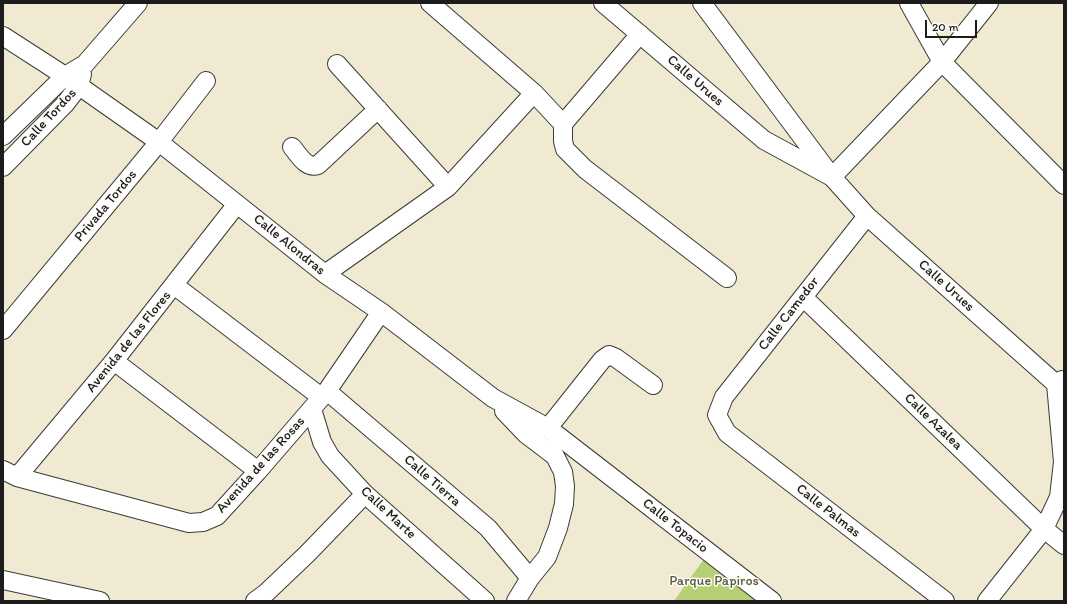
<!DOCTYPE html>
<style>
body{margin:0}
#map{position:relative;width:1067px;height:604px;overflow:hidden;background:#efead1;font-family:Itim,sans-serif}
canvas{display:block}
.frame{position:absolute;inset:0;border:4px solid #1c1c1c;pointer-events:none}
.scale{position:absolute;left:925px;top:20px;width:52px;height:18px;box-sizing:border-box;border:2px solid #1c1c1c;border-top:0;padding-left:5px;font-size:12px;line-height:14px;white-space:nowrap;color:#1c1c1c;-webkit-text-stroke:3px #fdfcf7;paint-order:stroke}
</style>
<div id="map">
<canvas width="1067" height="604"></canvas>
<div class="frame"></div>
<div class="scale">20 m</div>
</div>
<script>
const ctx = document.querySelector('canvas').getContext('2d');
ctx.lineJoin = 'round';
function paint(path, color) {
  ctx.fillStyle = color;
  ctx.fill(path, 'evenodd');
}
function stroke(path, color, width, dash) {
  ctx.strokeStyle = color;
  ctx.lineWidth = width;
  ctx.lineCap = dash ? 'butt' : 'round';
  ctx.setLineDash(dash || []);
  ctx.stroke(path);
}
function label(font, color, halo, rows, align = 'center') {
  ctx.font = font + ' Itim,sans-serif';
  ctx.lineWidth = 3;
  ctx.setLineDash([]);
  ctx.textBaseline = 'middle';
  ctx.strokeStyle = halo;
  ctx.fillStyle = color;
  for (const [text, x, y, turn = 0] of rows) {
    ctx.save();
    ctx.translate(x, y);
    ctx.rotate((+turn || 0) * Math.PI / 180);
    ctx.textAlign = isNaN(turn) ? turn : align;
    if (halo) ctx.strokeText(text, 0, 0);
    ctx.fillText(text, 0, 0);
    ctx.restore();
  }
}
paint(new Path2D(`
 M709,552l62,49h-97z`), '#b7cf74');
const minor = new Path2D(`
 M430,3l104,90 29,31
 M603,3l161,137 68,37 110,-115 47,-59
 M702,3l130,174 35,39 197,175
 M909,3l33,59 122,123
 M3,36l62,40 94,66 166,132 56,38 112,86 55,30 224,173
 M337,64l111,123
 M563,124v17l2,8 20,20 142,109
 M563,124l77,-90
 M3,136l62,-60 20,-12 53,-61
 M292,147c7,8 14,22 26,18l60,-56
 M3,167l62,-63 14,-18 3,-12
 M867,216l-143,181 -7,18 10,18 218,168
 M325,274l123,-87 86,-94
 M174,285l147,112
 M803,297l241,232 20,16
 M3,330l156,-188 47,-61
 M114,361l144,110
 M327,391l161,137 42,50
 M312,409l10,33 8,14 35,38 120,107
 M504,411l22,23 29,22 8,16 2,14 -1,18 -6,24 -11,29 -17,21 -14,23
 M548,428l54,-68 7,-5 7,3 37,27
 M3,470l14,7 172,46 14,-1 14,-6 41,-45 69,-80 54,-79
 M17,477l97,-116 123,-157
 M3,580l97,21
 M255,601l11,-8 41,-39 58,-60
 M987,601l57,-72 15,-32 4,-35 -7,-78 6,-4`);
stroke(minor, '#3c3b37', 20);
stroke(minor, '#fff', 18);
label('14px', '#1c1c1c', '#fdfcf7', [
 ["Calle Urues",695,81,41],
 ["Calle Tordos",49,118,-47],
 ["Privada Tordos",106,206,-50],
 ["Calle Alondras",289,245,39],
 ["Calle Urues",946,286,42],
 ["Calle Camedor",789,314,-52],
 ["Avenida de las Flores",129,342,-51],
 ["Calle Azalea",933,422,44],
 ["Avenida de las Rosas",261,465,-48],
 ["Calle Tierra",432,481,41],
 ["Calle Palmas",828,511,38],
 ["Calle Marte",388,513,43],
 ["Calle Topacio",675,526,38]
]);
label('14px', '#525b3b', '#fdfcf7', [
 ["Parque Papiros",714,581]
]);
</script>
